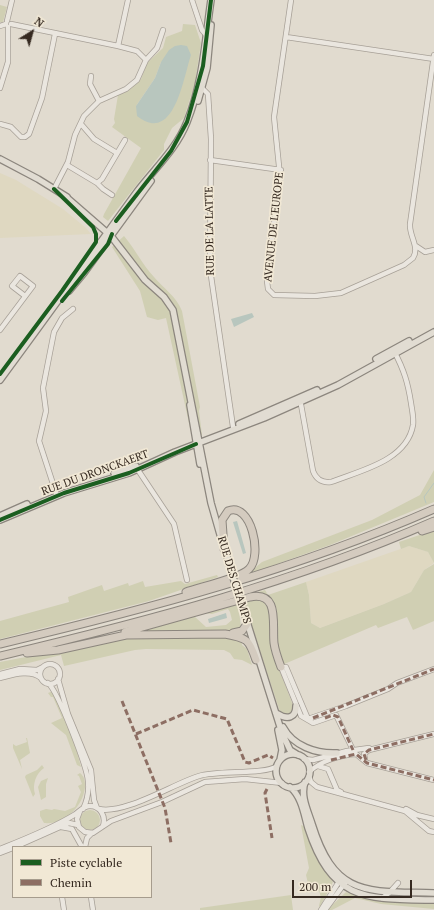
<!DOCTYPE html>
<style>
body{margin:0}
#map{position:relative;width:434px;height:910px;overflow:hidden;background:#e1dbcf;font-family:"PT Serif",serif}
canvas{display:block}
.legend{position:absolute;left:12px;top:846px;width:140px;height:52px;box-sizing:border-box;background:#f1e8d5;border:1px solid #a69c8d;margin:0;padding:5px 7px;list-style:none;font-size:12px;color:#352920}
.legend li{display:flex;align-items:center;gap:8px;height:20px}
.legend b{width:20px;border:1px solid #a69c8d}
.north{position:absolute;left:12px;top:12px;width:40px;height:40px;-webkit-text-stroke:3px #f1e8d5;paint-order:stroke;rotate:37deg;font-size:11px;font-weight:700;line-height:16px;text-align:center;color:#352920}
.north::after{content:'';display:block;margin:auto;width:14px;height:18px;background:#352920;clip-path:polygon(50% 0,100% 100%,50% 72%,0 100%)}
.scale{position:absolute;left:292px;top:880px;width:120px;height:18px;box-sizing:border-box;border:2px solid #352920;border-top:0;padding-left:5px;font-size:12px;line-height:14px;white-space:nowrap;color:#352920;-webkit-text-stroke:3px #f1e8d5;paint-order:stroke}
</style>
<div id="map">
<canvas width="434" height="910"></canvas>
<ul class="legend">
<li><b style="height:5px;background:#1b5e20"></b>Piste cyclable</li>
<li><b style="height:5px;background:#8d6e63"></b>Chemin</li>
</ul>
<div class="north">N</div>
<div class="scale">200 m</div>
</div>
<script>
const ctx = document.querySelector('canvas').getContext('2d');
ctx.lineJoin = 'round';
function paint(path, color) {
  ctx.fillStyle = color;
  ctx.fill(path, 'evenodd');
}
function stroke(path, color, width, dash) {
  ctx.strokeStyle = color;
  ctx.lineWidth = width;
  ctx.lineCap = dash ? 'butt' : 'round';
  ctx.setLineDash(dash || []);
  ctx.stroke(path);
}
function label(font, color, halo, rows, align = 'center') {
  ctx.font = font + ' "PT Serif",serif';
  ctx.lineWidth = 3.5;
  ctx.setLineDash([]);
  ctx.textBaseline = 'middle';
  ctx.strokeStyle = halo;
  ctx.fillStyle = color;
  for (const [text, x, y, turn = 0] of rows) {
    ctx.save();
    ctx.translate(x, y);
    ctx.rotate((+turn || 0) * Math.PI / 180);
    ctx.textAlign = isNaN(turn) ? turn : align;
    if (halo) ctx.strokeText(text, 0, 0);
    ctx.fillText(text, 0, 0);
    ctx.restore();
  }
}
paint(new Path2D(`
 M0,173l16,7 47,29 23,19 5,6 -91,4z
 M409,546l19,6 6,11 -10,7 -13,22 -27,12 -64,24 -9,-5 -2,-28 -3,-13z`), '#dfd8c1');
paint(new Path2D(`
 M0,5l7,2 -4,15h-3z
 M183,24l12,1 6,18 -6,40 -11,35 -12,10 -8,16v6l-56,71 -5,-4 1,-3 37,-66 -29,-21 3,-4 -1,-4 4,-24 11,-5 12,-11 6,-16 16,-15 3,-11 16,-6zM191,55l-55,51 19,-28 6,-16z
 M124,236c11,13 18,28 30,41 10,12 22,19 28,34l18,96 -1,4 3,24 -10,2 -26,-119 -8,2 -11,-3 -7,-26 -28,-44z
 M434,470v32l-104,43 -78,28 -1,-2 11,-9 110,-42 48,-25z
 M434,530v33l-6,-11 -19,-6 -8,3 -2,-7z
 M434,564v57l-21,9 -6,-13 -29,11 -2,-3 -94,40 -5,-15 -4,-46 -22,-10 14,-4 3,5 38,-13 3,13 2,28 9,5 64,-24 27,-12 13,-22z
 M217,575l1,2 -69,24 -149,38v-18l69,-19 -1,-5 34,-12 2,6 24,-8 1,3 14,-5 2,6 36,-6 4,3z
 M248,600h14l7,8 9,58 16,42 -5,7 -9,-3 -36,-110z
 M238,603l3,24h-1l2,1 -9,4h-97l58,-16 12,11 20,-2 6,-5 -2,-8 -2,-3 -16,5 -8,-1z
 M233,637l8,2 1,6 5,4 5,16 -10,-5 -8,-1 -4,-6 -6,-3 -78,-1 -11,1 -71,16 -3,-11 -61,15v-8l124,-24z
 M53,691l22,53 6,23 -4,-2 -11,-30 -15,-12 11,-5 -9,-21h-2l-3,-4z
 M26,738h1l3,15 -10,7 2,9 -9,-21v-4l3,2 11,-4z
 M42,765l2,3c-8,5 -12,17 -9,26l-2,3 -8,-20 1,-2 11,-5z
 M80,773c5,4 5,9 5,14 -2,20 -21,38 -41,36l-4,-7v-5l6,-2 6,1 2,-1 11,2 10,-4 6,-15 -3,-6 4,-2 -3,-8 -2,-1z
 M48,778l-2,6v13l-5,3 -3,-13 3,-6z
 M80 820a10 10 0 1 1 20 0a10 10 0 1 1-20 0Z
 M301,825l5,2 10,30 17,25 -13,25 -1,-1 2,-9 -2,-6 -9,1 -4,-17 3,-7z
 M346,892l34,9 54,3v5l-53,-5 -26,-6 -23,12h-5z
 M291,895l2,15h-93v-2z`), '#d0cfb3');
paint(new Path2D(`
 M181,45l6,1 4,9c-8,24 -17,90 -54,61l-1,-10 19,-28 6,-16 8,-12 6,-4z
 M252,313l2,4 -20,10 -3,-8z
 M237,521l9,32 -3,1 -10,-32z
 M226,613l1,5 -18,5 -1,-4z`), '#b8c6be');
stroke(new Path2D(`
 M426,503l-2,-6 10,-14`), '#b8c6be', 1);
const minor = new Path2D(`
 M192,0l10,30 5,6
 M291,0l-17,117 6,59 -13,105 1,8 6,6 41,1 26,-3 63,-28 9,-7c7,-11 -4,-22 -3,-34l24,-169
 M7,21l5,-21
 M11,24l107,22 19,5 9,9
 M0,26l6,-2
 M286,37l148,22
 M118,46l10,-46
 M91,76l-1,8 9,17
 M200,86l8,8 3,45 -1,130 23,158
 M0,88l8,-26v-35
 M0,124l11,3 10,10h4l4,-3 13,-36 13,-64
 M81,124l13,15 23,14
 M210,160l71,10
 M67,165l30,18 6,6 9,6
 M97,183l5,-4 23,-39
 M54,189l14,-27 7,-27 9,-19 15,-15 27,-12 11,-9 9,-20 11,-12 6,-18
 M416,246l9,6 9,-2
 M0,330l33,-44 -13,-10 -8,10 13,10
 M300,399l13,72c3,8 9,12 18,11 28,-11 76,-21 82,-57 1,-7 -1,-15 -2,-22 -3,-20 -7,-33 -17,-52
 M136,467l38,57 13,56
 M56,493l-17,-52 7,-30 -3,-23 11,-56 8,-14 11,-9
 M40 674a10 10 0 1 1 20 0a10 10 0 1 1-20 0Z
 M0,674l20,-5 17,1 6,-3
 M0,678c12,-3 30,-9 41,0
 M58,679l10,35 23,56 3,30 3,8
 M48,683c10,8 39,84 40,98 1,9 -1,20 -5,28
 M308,719l-22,-52h-5l20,49 12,7 23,-8 17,35
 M308,719l38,-13 42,-17 9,-6 37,-14
 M304,759l9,1 34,-9 22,-3
 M365,759l-1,-5 5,-4 65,-16
 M318,766l10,3 9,21 4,2
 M309,772c12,-11 31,-17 47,-18l11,9 67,17
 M309,776l2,6 6,5 88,24 24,20 5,1
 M99,809c25,6 74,-25 100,-33 20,-6 65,-1 78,-10
 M406,809l11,6 17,4
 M80,811l-3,8 2,8 6,5 8,1 18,-12 51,-19 43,-20 40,-3 37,4
 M61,827l11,2 10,18
 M15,847l54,-24 9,2
 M85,847l2,-9 5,-5
 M0,849c25,-10 51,-20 74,-34 5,-3 9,-9 16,-9 11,0 16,11 13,20
 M0,853l13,-5
 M62,897l2,13
 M91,897l2,13
 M382,898l7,-5 9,-10
 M321,910l19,-30
 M325,910l20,-27`);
const major = new Path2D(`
 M198,101l9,-33 4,-43
 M0,159l38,20 29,18
 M65,196l46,40 34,44 19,17 9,13 38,193 10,35
 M69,291l15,-18 67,-92
 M376,359l33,-18
 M0,380c46,-62 91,-125 136,-187 18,-24 40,-43 51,-71 16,-40 18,-81 24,-122
 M190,405l10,59
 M239,424l78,-34
 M114,473l22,-7
 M0,516l27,-12
 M0,520l64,-27 65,-20 46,-21 89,-34 74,-33 96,-53
 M224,546l8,28
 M242,606l40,127 8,17 8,5
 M278,714c9,6 18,4 18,-8
 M283,727c10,19 33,27 54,26
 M278,730l4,20 -2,10
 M276 771a17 17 0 1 1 34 0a17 17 0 1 1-34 0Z
 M305,782c-5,14 3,29 7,42 23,74 55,67 122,69
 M290,787c12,10 14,27 18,41 24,74 58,71 126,72`);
const highway = new Path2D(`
 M422,531l12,-4
 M186,592c14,-5 55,-14 63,-23 14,-13 2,-68 -21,-58l-6,9 2,29
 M125,632l125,-35c30,-6 22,27 24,46 1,8 4,16 7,24
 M233,633l9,-2 5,-7
 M0,644c148,-35 295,-74 434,-135
 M27,653l31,-3 68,-15 99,-1c22,4 24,5 31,26
 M0,656c148,-35 295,-74 434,-135`);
stroke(minor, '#a7a097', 6);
stroke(major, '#8c867e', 8);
stroke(highway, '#8c867e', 9);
stroke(minor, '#eae6df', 4.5);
stroke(major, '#e1dcd2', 5.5);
stroke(highway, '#d4cbbf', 7);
const majorBridge = new Path2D(`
 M232,574l10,32`);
stroke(majorBridge, '#8c867e', 8, []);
stroke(majorBridge, '#e1dcd2', 5.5);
stroke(new Path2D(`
 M122,701l43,107 6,35
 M313,718l121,-49
 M325,718l8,-3 5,2 15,33
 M136,734l57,-24 34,9 18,43 4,1 19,-8 5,3
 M331,760l25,-6 11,9 67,17
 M366,760l-2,-6 5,-4 65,-16
 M267,789l-2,4 7,45`), '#8d6e63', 3, [6, 3]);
stroke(new Path2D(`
 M116,221l55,-70 16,-29 16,-56 8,-66
 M62,301l46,-57 4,-10
 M0,374l62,-83 34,-49v-8l-3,-7 -39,-38
 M0,520l64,-27 65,-20 67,-29`), '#1b5e20', 4);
label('11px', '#352920', '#f1e8d5', [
 ["AVENUE DE L'EUROPE",274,227,-84],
 ["RUE DE LA LATTE",210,231,-91],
 ["RUE DU DRONCKAERT",95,473,-20],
 ["RUE DES CHAMPS",234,580,73]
]);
</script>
